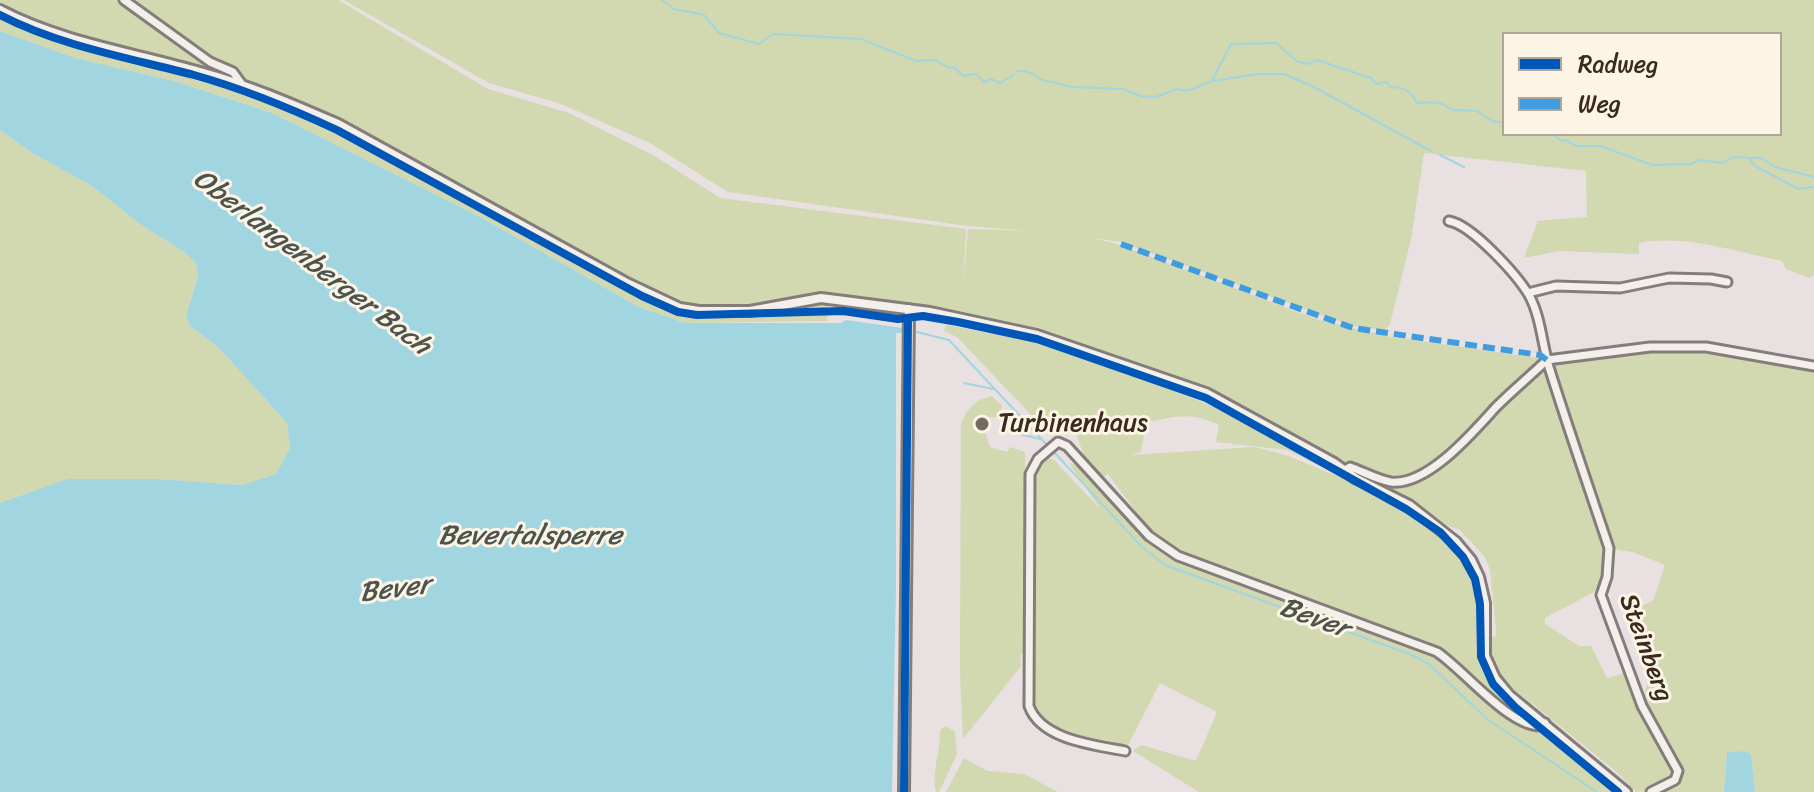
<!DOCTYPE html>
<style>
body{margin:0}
#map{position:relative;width:1814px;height:792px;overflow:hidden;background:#e8e0e1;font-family:Sriracha,sans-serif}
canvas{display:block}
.legend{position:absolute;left:1502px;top:32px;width:280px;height:104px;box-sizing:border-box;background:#fcf5e5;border:2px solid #afa495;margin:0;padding:10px 14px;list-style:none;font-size:24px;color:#3b2a1e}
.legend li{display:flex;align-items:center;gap:16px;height:40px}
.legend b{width:40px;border:2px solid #afa495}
</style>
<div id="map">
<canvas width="1814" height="792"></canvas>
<ul class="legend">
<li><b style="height:10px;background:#0057b8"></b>Radweg</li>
<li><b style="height:10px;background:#3f9ce0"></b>Weg</li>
</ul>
</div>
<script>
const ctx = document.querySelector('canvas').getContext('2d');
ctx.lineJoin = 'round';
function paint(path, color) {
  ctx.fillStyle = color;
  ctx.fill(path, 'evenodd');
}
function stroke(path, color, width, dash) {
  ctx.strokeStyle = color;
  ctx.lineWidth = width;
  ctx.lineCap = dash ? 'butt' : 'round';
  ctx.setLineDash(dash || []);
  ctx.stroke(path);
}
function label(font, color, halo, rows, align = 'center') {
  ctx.font = font + ' Sriracha,sans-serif';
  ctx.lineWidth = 6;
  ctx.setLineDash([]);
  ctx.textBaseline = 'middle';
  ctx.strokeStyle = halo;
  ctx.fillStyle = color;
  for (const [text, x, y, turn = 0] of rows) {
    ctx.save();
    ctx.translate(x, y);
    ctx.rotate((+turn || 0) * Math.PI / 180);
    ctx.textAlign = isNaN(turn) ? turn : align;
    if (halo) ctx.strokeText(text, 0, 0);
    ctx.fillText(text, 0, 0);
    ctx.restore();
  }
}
paint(new Path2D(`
 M0,0h338l150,89 81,24 84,42 67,43 246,31 -3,56 5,-56 61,2 -62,-5 -239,-34 -78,-49 -89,-39 -72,-21 -145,-83h1470v275l-5,3 -23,-9 -4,-8c-46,-9 -97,-27 -143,-18v11l-80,-3 -35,7 14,-37 49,-4 -1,-46 -162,-18 -13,86 -21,85 -6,6 -30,-4 -33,-11 -200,-73 -29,-4 25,6 202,76 66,16 153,22 3,3 -105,101 -22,13 -23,4 -48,-17 -152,-81 -163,-53 -75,-17 -124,-18 -2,28 -142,2 -46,-16 -157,-89 -210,-105 -98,-32 -99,-23 -75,-27zM1504,34h276v100h-276z
 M0,130l34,24 58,32 48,38 44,28 12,11 2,14 -12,38 4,11 28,21 69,76 3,25 -14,26 -34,11 -83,-6h-92l-67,24z
 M946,325l89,17 108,36 88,36 91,53 -35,-17 -71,-8 3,-17c-31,-14 -41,-8 -73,-3l-5,30 -10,3 123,-8 32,8 51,21 3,-2c14,12 31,18 47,27 31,16 59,38 80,66 21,29 3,65 12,96 12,37 65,70 94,94l2,-2 41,32 3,5h-420l-66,-41 8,-6 55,16 21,-49 -57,-29 -34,66c-34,-9 -80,-11 -96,-47l2,-225 5,-13 7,-7 10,3 47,50 -32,-47 19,5 -12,-35 -32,-8 -10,-7 -77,-81 -13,-6zM1092,470l12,7 4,-3 44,59 28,18 245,93 -247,-88 -29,-20z
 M1676,350l36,1 102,20v421h-59l-4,-36 -6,-5 -18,1 -3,40h-68l21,-10 4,-6 -3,-11 -6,2 2,9c-10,9 -24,16 -38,16l-18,-19 -114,-92 -12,-19 -3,-24 7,-2v-7l-6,-59 -5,-13 -25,-27 -14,-5 -33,-24 -53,-26 43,9 59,-37 35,-36 47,-42 4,4 53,163 5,1 1,40 -13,15 -49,26v6l34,22h12l16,32 22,-6 13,32 12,-48 -22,-46 21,-9 12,-36 -32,-13 -21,-3 -59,-182 3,-4z
 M991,396l11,9 -3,12h-10l-3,4 -8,-2 -2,8 8,2 6,18 17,5 3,-5 15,5v200l-5,3 1,11 -58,73 -3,-68 1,-248c6,-15 15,-23 30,-27z
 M946,726l9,6 2,22 -18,38h-3c-5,-18 5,-42 4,-62z
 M964,758l23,13 37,3 34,18h-112z`), '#d2d8af');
paint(new Path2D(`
 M0,31l75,27 99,23 98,32 210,105 157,89 46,16h156l5,-3 56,8v5h-6v252l-4,207h-892v-289l67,-24h92l83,6 34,-11 14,-26 -3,-25 -69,-76 -28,-21 -4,-11 12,-38 -2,-14 -12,-11 -44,-28 -48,-38 -58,-32 -34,-24z
 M1745,751l6,4 4,37h-31l3,-40z`), '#a1d6e0');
stroke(new Path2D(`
 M662,0l12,9 30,6 15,18 40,11 14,-10 88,5 55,22 19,-1 14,8 5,-1 9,9 13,-2 8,8 7,-3 9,4 14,-8
 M1017,71l12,1 13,8 31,7 50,2 17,7 16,1 21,-8 10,2 25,-10 19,-37 45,-1 21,18 10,3 10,-4 54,18 5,6 10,-2 4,5c14,0 21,4 27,16 14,-1 25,-2 35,7l25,1 15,10 12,2
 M1213,81l45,-7h26l30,13 117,64
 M1553,134l8,7 5,-1 10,6h24l52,19 39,-1 8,-4 23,3 13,-6 26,1 14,9 39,10
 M1440,155l24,12
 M1749,158l6,8 44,23 15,-2
 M913,331l36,9 99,106
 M964,383l29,6
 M1011,432l29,7
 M1053,451l88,95 24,19 247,90 17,9 58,55 110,73`), '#a1d6e0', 2);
const minor = new Path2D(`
 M124,0l86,62 23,10 8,11
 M1449,221c23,4 68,54 80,74 12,22 13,49 20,72 19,61 40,121 60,181l-2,29 -6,18 41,111 36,65 -3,9 -24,12
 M1528,293l28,-7 64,2 49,-10 42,1 16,3
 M1547,360l103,-13h56l108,19
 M1345,470l5,-3c12,4 28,13 41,15 37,4 83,-51 105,-75 16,-16 34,-31 51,-47
 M1125,751c-30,-6 -84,-11 -96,-45l1,-232 8,-15 20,-17 9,4 82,90 29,20 259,96c27,18 72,75 104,74l4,-3`);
const tertiary = new Path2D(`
 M0,10c61,32 134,43 200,62 48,13 92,32 138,52l287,158 55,26 19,3h51l71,-13 109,14 107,23 169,58 128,70 21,15 54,27 47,37 15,18 8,17 6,26v53l10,22 14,17 117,97
 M904,792l5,-483`);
stroke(minor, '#847d7b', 13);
stroke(tertiary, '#847d7b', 14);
stroke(minor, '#f3efea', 7);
stroke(tertiary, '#f3efea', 8);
stroke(new Path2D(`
 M1121,244l232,84 187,27 7,5`), '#3f9ce0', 6, [12, 6]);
stroke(new Path2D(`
 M0,15c60,31 129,43 194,60 50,14 96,33 143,55l305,166 36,16 19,3 146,-4 55,8 25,-3 35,6 79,17 169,59 200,111 34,23 23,25 12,22 5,25 1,53 12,27 22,23 103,85
 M904,792l4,-473`), '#0057b8', 8);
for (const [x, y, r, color] of [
 [982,424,8,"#786a62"]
]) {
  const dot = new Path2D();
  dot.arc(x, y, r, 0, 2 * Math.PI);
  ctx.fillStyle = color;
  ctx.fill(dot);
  stroke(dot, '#fcf5e5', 3);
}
label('26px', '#3b2a1e', '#fcf5e5', [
 ["Turbinenhaus",998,424]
], 'left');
label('26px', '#3b2a1e', '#fcf5e5', [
 ["Steinberg",1645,648,70]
]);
label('italic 28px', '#4d544e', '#fcf5e5', [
 ["Oberlangenberger Bach",311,263,37],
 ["Bevertalsperre",530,537],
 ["Bever",395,590,-7],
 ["Bever",1314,619,20]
]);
</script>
